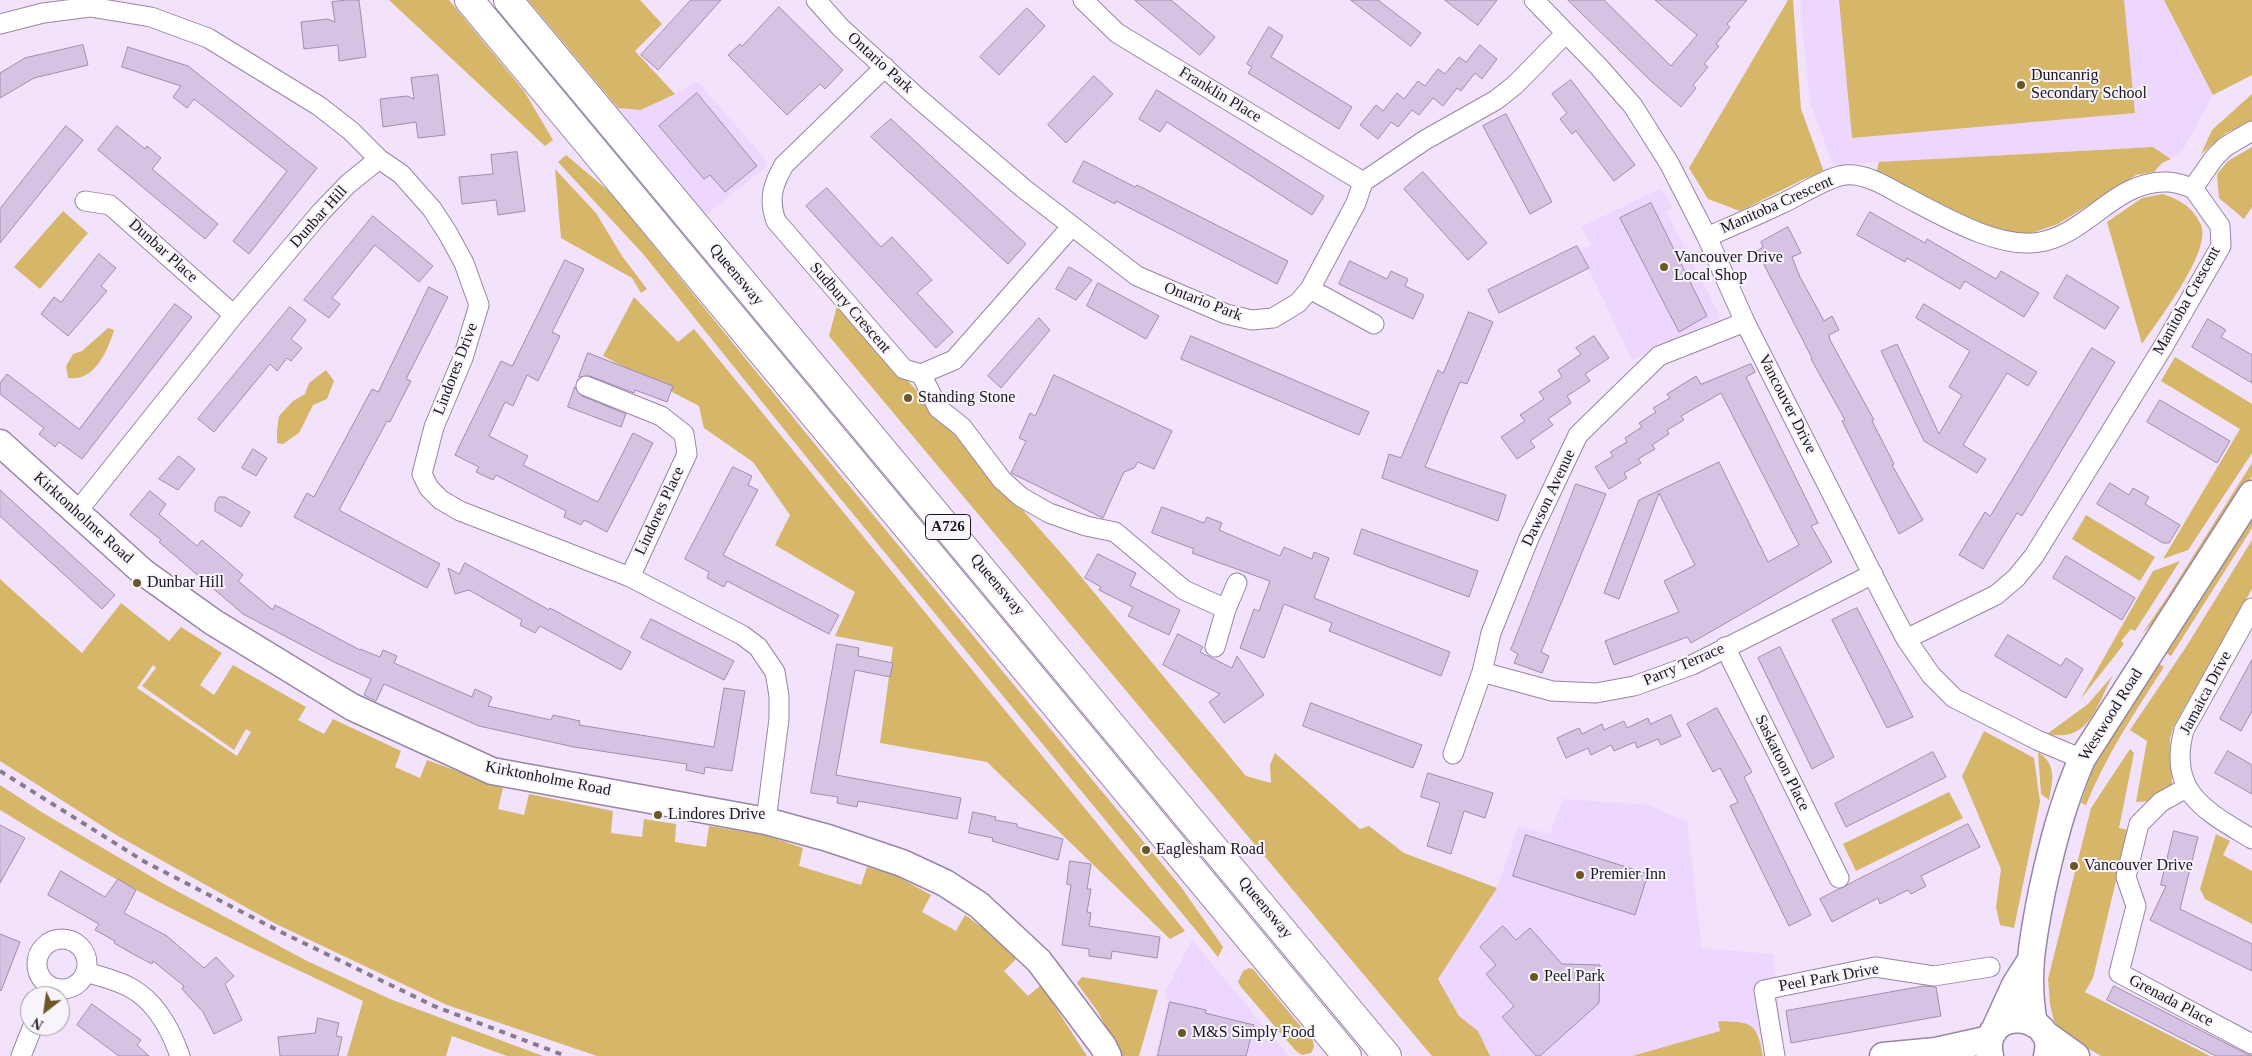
<!DOCTYPE html>
<style>
body{margin:0}
#map{position:relative;width:2252px;height:1056px;overflow:hidden;background:#f2e2fc;font-family:Georgia,serif}
canvas{display:block}
.north{position:absolute;left:20px;top:986px;width:50px;height:50px;box-sizing:border-box;background:#f8f4fb;border:1px solid #a09ba3;border-radius:50%;rotate:210deg;font-size:14px;font-weight:700;line-height:20px;text-align:center;color:#1c1520}
.north::after{content:'';display:block;margin:auto;width:18px;height:22px;background:#6b5726;clip-path:polygon(50% 0,100% 100%,50% 72%,0 100%)}
</style>
<div id="map">
<canvas width="2252" height="1056"></canvas>
<div class="north">N</div>
</div>
<script>
const ctx = document.querySelector('canvas').getContext('2d');
ctx.lineJoin = 'round';
function paint(path, color) {
  ctx.fillStyle = color;
  ctx.fill(path, 'evenodd');
}
function stroke(path, color, width, dash) {
  ctx.strokeStyle = color;
  ctx.lineWidth = width;
  ctx.lineCap = dash ? 'butt' : 'round';
  ctx.setLineDash(dash || []);
  ctx.stroke(path);
}
function label(font, color, halo, rows, align = 'center') {
  ctx.font = font + ' Georgia,serif';
  ctx.lineWidth = 4;
  ctx.setLineDash([]);
  ctx.textBaseline = 'middle';
  ctx.strokeStyle = halo;
  ctx.fillStyle = color;
  for (const [text, x, y, turn = 0] of rows) {
    ctx.save();
    ctx.translate(x, y);
    ctx.rotate((+turn || 0) * Math.PI / 180);
    ctx.textAlign = isNaN(turn) ? turn : align;
    if (halo) ctx.strokeText(text, 0, 0);
    ctx.fillText(text, 0, 0);
    ctx.restore();
  }
}
paint(new Path2D(`
 M1802,0h450v75l-39,20 -30,55 -12,9 -18,-12 -320,18 -23,-63 -10,-97z
 M698,82l66,76 3,8 -61,49 -88,-107 23,2z
 M1660,189l13,19 -7,3 55,107 -89,42 -52,-109 11,-6 -10,-18z
 M1563,799l86,6 38,17 15,126 71,6 10,92 -22,-1 -1,-9 -9,-10 -10,-5h-22l1,10 -88,25h-142l-12,-25 -19,-15 -21,-37 59,-91 21,-62 32,8z
 M1192,940l97,116h-134l13,-54 -3,-10z`), '#eed7fe');
paint(new Path2D(`
 M389,0h60l75,91 29,49 -8,6z
 M528,0h112l22,24 -27,27 40,43 -34,16 -23,-2z
 M1788,0h5l8,109 23,63 -20,7 -64,32 -32,-12 -19,-31z
 M1839,0h285l11,113 -283,25z
 M2164,0h88v75l-39,20z
 M2252,94v28l-26,11 -25,21 11,-24z
 M2153,147l18,12 -9,4 -8,9 -18,3 -78,49 -32,11 -31,-4 -119,-58 3,-11z
 M2252,147v60l-8,12 -25,-21 -2,-24 11,-13z
 M566,155l45,38 216,266 354,428 42,60 -5,10 -402,-488 -172,-214 -86,-93z
 M555,169l41,44 26,43 25,33 -6,4 -9,-15 -71,-40z
 M2163,194c17,6 30,13 38,31 11,26 -44,97 -59,119l-35,-122 35,-24z
 M63,211l25,22 -48,56 -26,-22z
 M634,297l44,45 16,-13 491,602 -15,8 -183,-177 -107,-19 13,-96 -58,-11 20,-44 -80,-47 15,-30 -37,-53 -49,-34 -5,-22 -96,-50z
 M838,302l230,259 178,215 25,7 -1,-18 5,-12 85,76 9,-3 35,27 93,35 -59,91 21,37 19,15 12,25h-58l-6,-7 -597,-713z
 M108,328l6,2c-6,20 -19,52 -46,48l-2,-12 7,-12 9,-3z
 M2175,357l77,47v49l-64,97 -25,9 77,-130 -79,-48z
 M326,370l8,11 -7,18 -14,6 -14,28 -16,11 -6,-1v-13l2,-14 14,-15 12,-7 4,-11z
 M2252,463v13l-79,126 -31,32 24,-35z
 M2252,513v15l-10,16 -71,112 -6,-4z
 M2086,515l69,42 -15,24 -68,-42z
 M2252,540v49l-79,139 -3,11 2,45 -17,17 -19,1 11,-61 -17,-11 56,-83z
 M2180,561l-45,70 -4,-2 -10,12 3,3 -44,56 73,-129z
 M0,579l82,74 39,-50 48,38 12,-14 41,26 -22,32 14,10 19,-30 73,42 -8,13 26,14 9,-15 68,32 -6,16 25,11 7,-18 76,28 -5,21 26,6 5,-21 84,17 -2,22 31,4 2,-18 32,5 -1,18 31,5 3,-21 56,9 38,13 -4,18 62,19 6,-18 26,7 38,21 -9,17 34,19 9,-16 32,23 19,21 -12,12 24,25 13,-11 46,71h-490l-150,-51 -171,-81 -158,-88 -118,-75zM153,665l3,3 -14,18 92,64 12,-21 5,3 -14,24 -100,-68z
 M2158,663l6,4c-29,45 -58,88 -78,138l-5,-2 11,-33z
 M2113,675c-17,31 -23,68 -66,59l41,-30z
 M1984,731l50,27 6,44 -26,126 -14,-3 -4,-18 5,-38 -39,-93z
 M2130,749l4,4 -15,75 9,2 -35,148 -8,14 125,64h-109l-36,-21 -11,-14 -4,-17 -2,-25 43,-171z
 M2038,752c19,12 15,29 11,48l-8,-6z
 M0,785l43,28 121,71 143,77 83,38 153,57h-36l-55,-20 -6,20h-99l16,-55c-75,-36 -152,-71 -225,-110 -47,-25 -92,-53 -138,-81z
 M1949,792l14,26 -107,53 -13,-27z
 M2216,834l14,7 -7,14 29,16v53l-47,-25 -5,-10z
 M1249,968l4,1 60,72 1,6 -3,6 -9,2 -6,-4 -55,-64 -3,-5 5,-11z
 M1082,977l76,13 -19,66h-18l-23,-44 -21,-29z
 M1718,1021c34,1 39,1 45,35h-131l88,-25z`), '#d6b668');
const building = new Path2D(`
 M347,0h12l7,57 -27,4 -1,-16 -34,4 -3,-27 27,-3 7,3 -3,-20z
 M691,0h30l-63,70 -17,-15z
 M1135,0h36l44,37 -15,18z
 M1351,0h27l43,33 -10,13z
 M1445,0h52l-19,25z
 M1568,0h36l67,66 26,-31 -42,-35h92l-20,24 3,3 -14,17 3,2 -15,18 4,3 -15,18 3,3 -15,19 -29,-25z
 M779,7l64,63 -18,19 -5,-5 -33,31 -59,-60 12,-11 2,2z
 M1027,8l18,18 -46,49 -19,-18z
 M1269,27l14,9 -12,21 81,50 -13,22 -91,-56 4,-6 -5,-3z
 M83,45l5,20 -54,13 -34,20v-25l25,-15z
 M1480,45l17,14 -15,20 -7,-6 -14,18 -4,-3 -14,18 -10,-8 -14,17 -7,-5 -14,17 -7,-5 -13,17 -18,-14 16,-20 7,6 14,-18 7,6 14,-18 7,5 13,-17 7,5 14,-17 7,5z
 M128,47l60,19 129,102 -68,86 -16,-13 54,-70 -93,-72 -7,9 -14,-11 8,-11 -59,-19z
 M438,75l7,60 -27,3 -2,-16 -33,5 -3,-28 27,-3 7,3 -3,-21z
 M1094,76l19,18 -47,49 -18,-18z
 M1571,80l64,85 -21,16 -38,-50 -4,3 -12,-15 7,-6 -15,-19z
 M1157,90l167,106 -12,19 -145,-93 -7,10 -21,-13z
 M697,93l60,73 -32,26 -15,-17 -6,4 -45,-53z
 M1506,114l46,88 -22,12 -47,-88z
 M891,119l135,125 -18,20 -137,-127z
 M66,126l17,14 -83,103v-34z
 M117,126l28,23 2,-3 14,12 -9,11 66,55 -13,15 -107,-89z
 M517,152l8,59 -27,4 -2,-15 -34,4 -3,-27 34,-3 -2,-19z
 M1084,161l51,26 2,-2 151,76 -11,23 -161,-83 -1,3 -42,-22z
 M1423,172l64,71 -19,17 -64,-71z
 M827,188l54,59 11,-10 40,43 -15,13 36,39 -17,16 -130,-142z
 M1651,203l56,113 -28,16 -59,-114z
 M1870,212l55,31 2,-4 69,40 5,-8 38,22 -15,24 -59,-36 -5,8 -53,-31 -2,4 -48,-27z
 M373,216l60,50 -14,16 -44,-37 -43,53 8,6 -11,14 -25,-18z
 M1788,227l13,26 -9,4 8,20 24,44 8,-5 7,14 -10,5 1,5 44,80 -2,1 22,43 -2,1 31,55 -24,14 -57,-113 3,-1 -34,-61 1,-1 -55,-107 6,-4 -2,-5z
 M1577,246l12,22 -90,45 -11,-23z
 M99,254l17,14 -15,18 6,5 -39,45 -27,-22 13,-17 7,5z
 M565,260l19,9 -32,63 8,4 -22,45 -11,-6 -14,31 -8,-4 -16,34 39,20 -5,9 75,37 35,-69 20,10 -46,89 -23,-12 -3,5 -17,-8 2,-6 -70,-36 -3,5 -17,-8 3,-5 -24,-12 46,-94 11,5z
 M1350,261l37,18 4,-8 17,8 -3,7 19,9 -11,24 -74,-35z
 M1069,267l23,13 -16,20 -20,-11z
 M2067,275l52,32 -14,22 -51,-31z
 M1098,283l61,33 -13,23 -59,-33z
 M429,287l19,10 -42,82 5,2 -11,21 -10,20 -3,-1 -48,89 101,54 -13,24 -133,-71 13,-24 7,4 58,-108 6,3z
 M175,304l17,13 -110,142 -23,-17 -4,5 -16,-13 5,-6 -44,-34v-11l7,-9 72,55z
 M1924,304l113,68 -9,14 -21,-13 -44,72 23,14 -9,14 -53,-32 -43,-90 16,-7 42,90 23,-39 -13,-8 21,-36 -54,-33z
 M290,307l16,13 -15,19 11,9 -11,13 -4,-3 -10,13 -7,-7 -56,68 -16,-13z
 M1469,312l24,10 -26,62 -7,-2 -35,85 81,28 -8,26 -116,-43 7,-24 12,4 37,-88 5,3z
 M1039,318l11,12 -49,58 -13,-12z
 M2208,319l18,11 -5,7 31,18v28l-60,-36z
 M1191,336l178,76 -10,23 -178,-76z
 M1594,336l15,22 -24,16 5,7 -23,15 4,7 -23,16 5,6 -23,16 5,6 -18,12 -16,-22 24,-16 -5,-6 24,-16 -5,-7 23,-15 -4,-7 23,-16 -5,-6z
 M2092,348l23,14 -93,154 -5,-3 -34,56 -24,-14 26,-43 5,4z
 M588,353l85,33 -6,16 -32,-12 -1,3 -44,-17 -11,1z
 M1751,364l4,8 -9,5 72,146 -7,3 21,36 -141,81 -4,-6 -73,28 -9,-24 74,-29 -15,-31 31,-16 -36,-72 -40,106 -15,-6 35,-93 80,-38 49,100 31,-17 -78,-152 -40,23 3,4 -17,10 2,4 -17,11 3,4 -17,10 3,4 -17,10 3,5 -18,11 -14,-22 18,-11 -3,-4 17,-10 -2,-4 17,-11 -3,-4 17,-11 -3,-4 17,-10 -3,-4 29,-18 5,8z
 M1054,375l118,56 -18,38 -16,-7 -4,6 -10,4 -21,46 -92,-45 15,-32 -7,-3 11,-25 5,3z
 M575,387l7,9 44,18 -5,13 -53,-20z
 M2160,400l70,41 -13,22 -70,-41z
 M253,449l14,9 -11,18 -14,-8z
 M179,456l16,13 -17,21 -19,-11z
 M733,467l19,9 -4,9 10,5 -35,65 116,60 -10,19 -102,-53 -3,6 -17,-9 2,-6 -24,-13z
 M2110,483l19,12 4,-7 16,9 -4,7 35,21 -11,18h-6l-66,-39z
 M1576,484l30,10 -65,158 8,4 -7,17 -28,-10 4,-9 -7,-4z
 M0,490l115,105 -13,14 -102,-93z
 M150,491l16,13 -7,10 38,32 5,-6 41,35 -5,6 35,29 2,-5 85,45v-1l20,8 3,-7 14,6 -3,7 78,34 3,-8 17,8 -4,9 63,14 2,-5 27,6 -1,4 135,22 10,-59 21,3 -13,80 -27,-4 -1,7 -18,-4 1,-6 -113,-17 -95,-21 -95,-42 -8,17 -12,-6 7,-16 -37,-17 -91,-48 -84,-72 2,-2 -31,-25z
 M219,497h6l25,15 -9,15 -26,-16v-7z
 M1162,507l42,16 3,-6 15,6 -3,7 61,26 4,-9 28,12 2,-7 15,6 -15,40 136,54 -9,24 -112,-45 3,-8 -48,-19 -20,54 -24,-10 14,-39 5,2 11,-30 -78,-28 2,-4 -42,-16z
 M1362,529l116,42 -9,26 -115,-43z
 M1098,554l38,19 -6,13 50,24 -11,25 -41,-19 5,-9 -34,-17 2,-3 -16,-9z
 M2066,556l69,42 -13,22 -69,-42z
 M465,563l84,47 1,-2 81,44 -10,18 -81,-44 -5,7 -15,-8 2,-5 -53,-30 -14,4 -7,-26 11,6z
 M1857,608l56,109 -26,11 -55,-108z
 M651,619l83,42 -10,19 -83,-42z
 M1178,634l25,13 -3,5 32,16 5,-12 27,39 -40,28 -15,-21 11,-8 -57,-29z
 M2008,635l53,31 5,-8 17,11 -17,29 -71,-42z
 M837,644l22,4 -1,8 35,7 -3,14 -35,-7 -19,105 125,23 -4,21 -99,-18 -1,6 -20,-4 1,-6 -27,-4z
 M1780,647l54,110 -22,12 -54,-111z
 M2252,660v51l-11,20 -21,-12z
 M1311,703l111,42 -9,23 -110,-42z
 M1717,708l35,64 -8,5 67,138 -22,11 -59,-120 8,-4 -18,-34 -7,4 -26,-48z
 M1671,715l10,21 -20,9 -3,-6 -21,9 -2,-6 -21,9 -3,-6 -20,10 -3,-7 -22,10 -9,-20 22,-10 3,6 20,-10 2,6 20,-9 3,7 21,-10 2,6z
 M2228,751l24,14v29l-37,-21z
 M1933,752l13,25 -100,50 -11,-23z
 M1428,773l65,20 -8,25 -21,-7 -13,43 -24,-8 13,-43 -19,-6z
 M973,812l23,5 -1,3 22,4v3l46,12 -5,21 -66,-19 1,-3 -24,-5z
 M1968,824l12,23 -59,29 5,10 -15,8 -3,-4 -28,14 -2,-6 -46,24 -12,-23z
 M0,825l25,13 -25,45z
 M2174,831l24,6 -18,72 72,35v27l-102,-51 16,-34 -5,-1z
 M1526,835l122,39 -13,41 -122,-39z
 M1070,861l21,3 -4,25h4l-4,23 4,1 -2,13 71,11 -3,21 -45,-7 -1,8 -22,-3v-7l-27,-4 9,-60 -4,-1z
 M61,871l44,26 13,-18 18,11 -12,23 43,23 37,32 12,-11 18,19 -9,8 17,36 -28,14 -11,-22 -21,-23 2,-3 -31,-25 -1,3 -19,-10 -19,-11 1,-2 -20,-11 4,-6 -51,-29z
 M1503,926l13,14 14,-12 32,36 38,1 -1,38 -59,53h-4l-34,-39 12,-11 -28,-32 10,-9 -16,-18z
 M0,934l20,8 -19,49 -1,-1z
 M1924,986l12,1 5,29 -150,27 -5,-32z
 M2114,986l133,68 5,2h-36l-109,-56z
 M1170,1002l36,8 -1,3 49,12 -8,31h-88z
 M92,1004l49,36 -4,5 12,11h-30l-42,-31z
 M318,1018l21,5 -3,13 6,1 -4,19h-58l-2,-19 37,-4z`);
paint(building, '#d6c3e3');
stroke(building, '#9f8dab', 1);
const street = new Path2D(`
 M816,0l25,28 77,70 105,90 114,88 89,38 26,6 21,-2 25,-15 12,-14 46,-86 7,-21 62,-42 71,-40 19,-15 51,-52
 M1083,0l34,33 246,149
 M1534,0l65,67 34,39 36,57 38,74 38,85 140,277 21,40 25,36 23,23 83,42 45,19
 M0,24l43,-11 47,-6 61,10 57,21 111,68 32,25 28,28 22,15 31,35 15,23 17,31 15,42 -16,53 -29,69 -12,47 7,14 12,12 19,11 170,66 112,58 16,12 17,25 4,24v23l-13,102
 M885,67l-101,98c-11,19 -16,34 -8,56l128,148 17,5 33,-14 118,-134
 M2193,188l21,-30 11,-11 27,-16
 M85,201l25,4 124,110
 M1707,237c25,-11 51,-22 76,-34 18,-8 44,-26 62,-28 20,-2 41,11 57,20 37,19 96,55 138,47 48,-8 76,-63 128,-60 8,0 17,4 25,6l27,38 1,20 -58,101 -129,209 -18,22 -20,17 -90,44
 M1310,289l64,35
 M921,374l17,34 24,19 40,53 19,17 28,16 37,13 29,6 69,58 42,19
 M586,386l75,30 23,18 3,20 -57,123
 M76,513l158,-198 87,-103 27,-28 31,-25
 M2252,608l-68,122c-17,63 22,81 68,109
 M1215,647l11,-38 11,-26
 M1725,647l114,231
 M1482,672l70,19 44,2 38,-7 58,-21 181,-91
 M1453,754l29,-82 9,-39 38,-95 49,-103 81,-79 86,-34
 M2186,788l-25,14 -22,22 -13,53 10,29 -17,67 133,71
 M37 964a25 25 0 1 1 50 0a25 25 0 1 1-50 0Z
 M87,972c14,5 30,8 44,16 25,14 40,42 49,68
 M21,1056l12,-30
 M1775,1056l-11,-66 111,-23 59,9 56,-9`);
const secondary = new Path2D(`
 M0,443l143,129 70,50 139,85 140,64 274,50 62,17 74,25 43,20 34,22 60,56 64,85 5,10
 M2034,1024c-9,-48 -1,-87 8,-133 10,-46 21,-89 40,-132l170,-265
 M1994,1031l21,-46 14,-22
 M2044,1033l32,23
 M1883,1056l53,-5 54,-12
 M1990,1056c-11,-52 70,-45 57,0`);
const highway = new Path2D(`
 M469,0l878,1056
 M508,0l879,1056`);
stroke(street, '#9886a4', 21);
stroke(secondary, '#9886a4', 29);
stroke(highway, '#9886a4', 30);
stroke(street, '#fff', 19);
stroke(secondary, '#fff', 26);
stroke(highway, '#fff', 28);
stroke(new Path2D(`
 M0,771l145,91 140,72 149,72 132,50`), '#867b8d', 4, [6, 6]);
for (const [x, y, r, color] of [
 [2021,85,5,"#6b5726"],
 [1664,267,5,"#6b5726"],
 [908,398,5,"#6b5726"],
 [137,583,5,"#6b5726"],
 [658,815,5,"#6b5726"],
 [1146,850,5,"#6b5726"],
 [2074,866,5,"#6b5726"],
 [1580,875,5,"#6b5726"],
 [1534,977,5,"#6b5726"],
 [1182,1033,5,"#6b5726"]
]) {
  const dot = new Path2D();
  dot.arc(x, y, r, 0, 2 * Math.PI);
  ctx.fillStyle = color;
  ctx.fill(dot);
  stroke(dot, '#f8f4fb', 2);
}
for (const [x, y, w] of [
 [948,527,45]
]) {
  const box = new Path2D();
  box.roundRect(x - w / 2, y - 12.5, w, 25, 4);
  ctx.fillStyle = '#f8f4fb';
  ctx.fill(box);
  stroke(box, '#1c1520', 1);
}
label('bold 15px', '#1c1520', null, [
 ["A726",948,527]
]);
label('16px', '#1c1520', '#f8f4fb', [
 ["Ontario Park",880,63,42],
 ["Franklin Place",1220,95,31],
 ["Manitoba Crescent",1777,205,-24],
 ["Dunbar Hill",319,217,-48],
 ["Dunbar Place",163,251,42],
 ["Queensway",736,275,50],
 ["Manitoba Crescent",2187,301,-61],
 ["Ontario Park",1203,302,21],
 ["Sudbury Crescent",850,308,49],
 ["Lindores Drive",456,369,-69],
 ["Vancouver Drive",1787,404,63],
 ["Dawson Avenue",1549,498,-65],
 ["Lindores Place",660,511,-65],
 ["Kirktonholme Road",83,518,42],
 ["Queensway",997,585,50],
 ["Parry Terrace",1684,665,-23],
 ["Jamaica Drive",2206,693,-62],
 ["Westwood Road",2111,715,-58],
 ["Saskatoon Place",1782,763,64],
 ["Kirktonholme Road",548,779,11],
 ["Queensway",1265,908,50],
 ["Peel Park Drive",1829,978,-10],
 ["Grenada Place",2171,1001,28]
]);
label('16px', '#1c1520', '#f8f4fb', [
 ["Duncanrig",2031,76],
 ["Secondary School",2031,94],
 ["Vancouver Drive",1674,258],
 ["Local Shop",1674,276],
 ["Standing Stone",918,398],
 ["Dunbar Hill",147,583],
 ["Lindores Drive",668,815],
 ["Eaglesham Road",1156,850],
 ["Vancouver Drive",2084,866],
 ["Premier Inn",1590,875],
 ["Peel Park",1544,977],
 ["M&S Simply Food",1192,1033]
], 'left');
</script>
